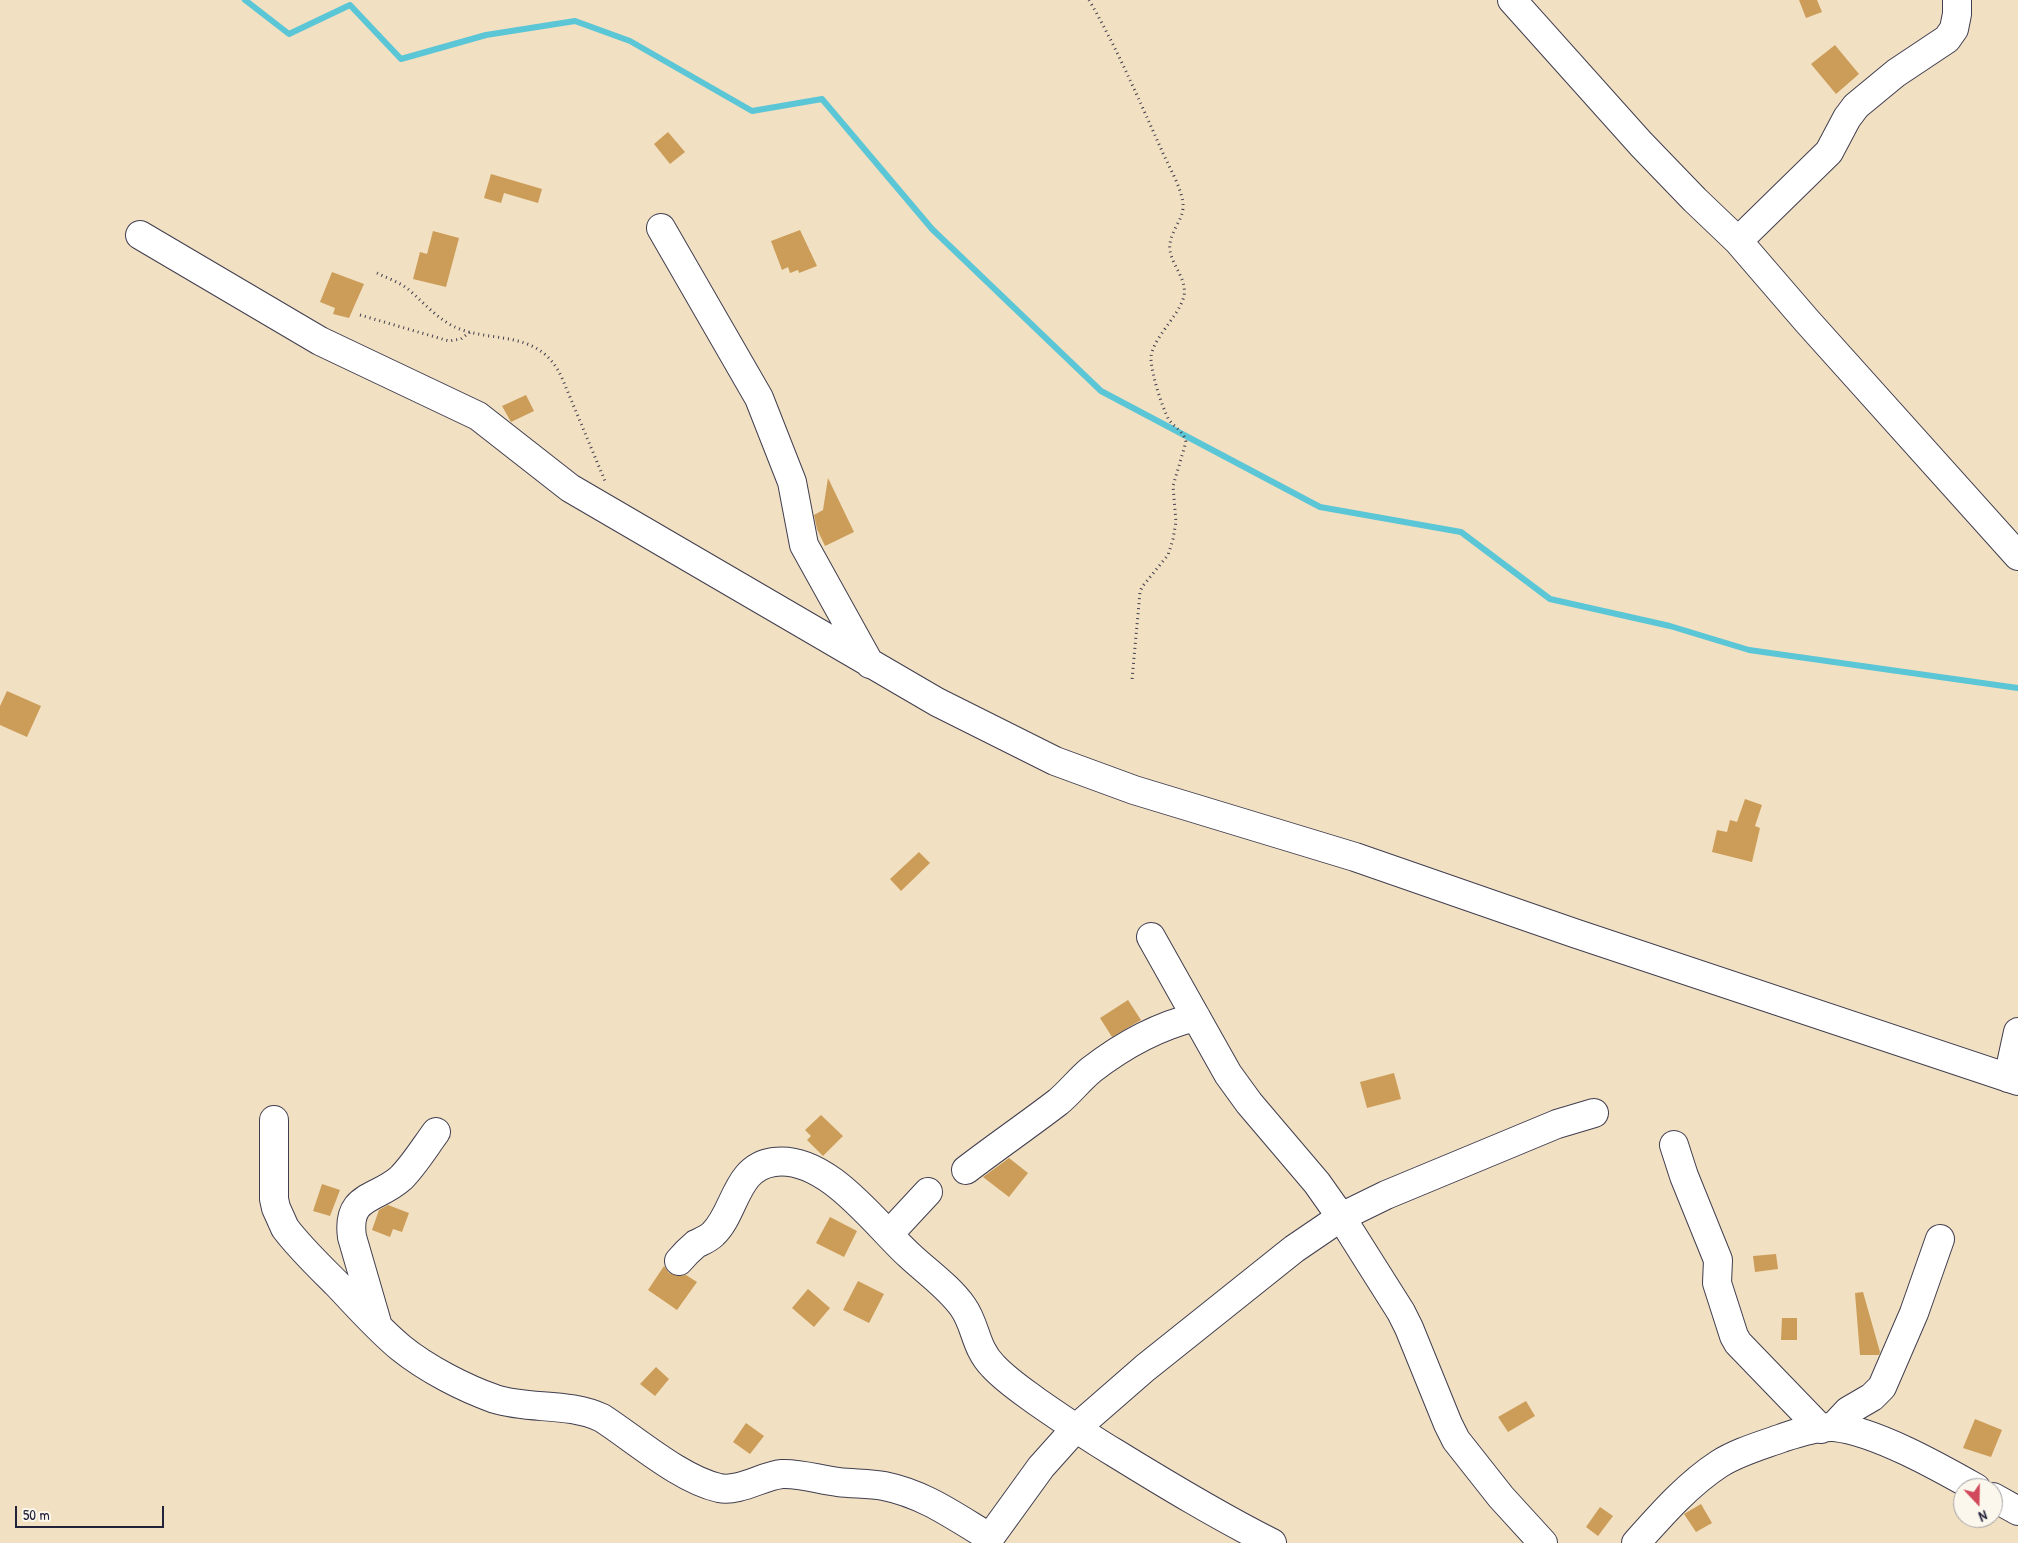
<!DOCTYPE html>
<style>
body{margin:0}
#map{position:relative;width:2018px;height:1543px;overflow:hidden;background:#f1e0c2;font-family:"Patrick Hand",sans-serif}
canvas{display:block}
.north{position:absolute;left:1953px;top:1478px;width:50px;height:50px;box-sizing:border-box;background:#fbf7ec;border:1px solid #a4a2a5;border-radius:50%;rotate:159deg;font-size:14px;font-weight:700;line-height:20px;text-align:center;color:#22223b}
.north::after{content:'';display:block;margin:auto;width:18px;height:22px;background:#d1495b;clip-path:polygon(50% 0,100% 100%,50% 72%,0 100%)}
.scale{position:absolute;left:15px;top:1506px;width:149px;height:22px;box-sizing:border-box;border:2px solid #22223b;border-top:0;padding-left:6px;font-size:15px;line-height:18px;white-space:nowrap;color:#22223b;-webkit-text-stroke:4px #fbf7ec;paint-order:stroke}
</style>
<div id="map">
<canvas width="2018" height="1543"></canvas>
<div class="north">N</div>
<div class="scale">50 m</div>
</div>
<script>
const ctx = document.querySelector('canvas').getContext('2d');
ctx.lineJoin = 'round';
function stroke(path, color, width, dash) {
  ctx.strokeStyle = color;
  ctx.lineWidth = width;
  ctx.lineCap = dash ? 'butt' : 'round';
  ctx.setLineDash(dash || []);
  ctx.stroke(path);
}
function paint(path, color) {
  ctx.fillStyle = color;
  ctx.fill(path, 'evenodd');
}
stroke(new Path2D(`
 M245,0l44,34 61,-29 51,54 85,-24 89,-14 55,20 122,70 70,-12 110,130 169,162 219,116 141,25 89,67 120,27 79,24 269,38`), '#5bc6d6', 6);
paint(new Path2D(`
 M1799,0h18l5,12 -16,6z
 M1835,45l24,29 -23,20 -25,-30z
 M668,132l17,20 -15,12 -16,-20z
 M491,174l51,15 -4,14 -34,-10 -3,10 -17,-5z
 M800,230l17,36 -18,7 -1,-3 -8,3 -2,-6 -6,3 -11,-29z
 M433,231l26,7 -13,49 -33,-8 7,-27 7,2z
 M332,272l32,12 -15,34 -16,-4 2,-6 -15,-6z
 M526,395l8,16 -23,11 -9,-16z
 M828,478l26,54 -29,14 -8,-17 -3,-14 9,-5z
 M7,691l34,15 -14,31 -27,-12v-19z
 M1745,799l17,6 -7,21 5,2 -8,34 -40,-10 5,-22 10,2 3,-12 7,2z
 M919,852l11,11 -29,28 -11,-12z
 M1128,1000l13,20 -29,17 -12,-19z
 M1394,1073l7,26 -34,9 -7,-26z
 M821,1115l22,21 -20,20 -16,-16 4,-4 -6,-6z
 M1009,1158l19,15 -19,24 -26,-20z
 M322,1184l18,6 -10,26 -17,-5z
 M388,1205l21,8 -7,19 -9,-3 -3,8 -18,-7 7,-20z
 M830,1217l27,14 -13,26 -28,-14z
 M1776,1254l2,15 -23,3 -2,-16z
 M664,1266l5,7 8,3 9,-1 11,7 -20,28 -29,-20z
 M858,1281l26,13 -15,29 -26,-13z
 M808,1289l22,19 -16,19 -22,-19z
 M1863,1292l17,60 -1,3h-19l-5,-62z
 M1782,1318h15v22h-16z
 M656,1367l13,12 -14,17 -15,-12z
 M1526,1401l9,15 -27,16 -10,-15z
 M1975,1419l27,11 -11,27 -28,-9z
 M746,1423l18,13 -14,18 -17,-12z
 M1701,1504l11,19 -16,9 -12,-18z
 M1600,1507l13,9 -15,20 -12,-9z`), '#cc9d58');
const minor = new Path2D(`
 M1512,0l129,144 54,56 43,41 69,80 211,235
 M661,228l98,170 33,84 12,63 66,119
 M140,235l180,106 158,75 92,72 367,214 118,59 79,29 221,67 219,76 444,148
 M1738,241l91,-89 18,-34 9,-12 40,-33 51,-34 7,-10 3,-15v-14
 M1151,937l77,137 21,29 68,80 24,34 60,95 8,16 39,96 8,16 45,57 42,46
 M2008,1078l10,-46
 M274,1120v79l2,9 9,20c15,20 34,38 52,56 21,22 41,45 64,64 26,21 63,40 94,51 35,11 73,3 107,19 34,22 78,61 117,70 21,4 43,-12 63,-14 18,-1 38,6 56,8 15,2 31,1 46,4 40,8 70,30 105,51
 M1674,1145l10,31 34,84 -1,23 17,53 4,7 83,86
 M966,1170c30,-23 62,-45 92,-68 12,-10 21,-22 33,-32 31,-24 67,-44 105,-53
 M889,1234l39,-42
 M679,1261c5,-6 11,-12 17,-17 6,-3 12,-5 17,-10 23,-22 22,-67 61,-72 53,-7 101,62 135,93 18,17 40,32 54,52 13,18 12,41 30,59 13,14 28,24 43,35 26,18 52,36 79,52 52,32 103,63 157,90
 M377,1323l-25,-86c-6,-43 25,-37 49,-59 13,-13 24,-31 35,-46
 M1833,1427l15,-16 24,-14 10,-10 32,-74 26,-74
 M1993,1497l25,14
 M986,1543l55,-76 34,-38 70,-61 149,-119 47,-32 45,-22 171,-71 37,-11
 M1636,1543c25,-28 51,-58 83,-79 19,-12 41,-18 63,-26 15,-5 35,-12 52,-11 41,4 105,40 142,61`);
stroke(minor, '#413e4f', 30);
stroke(new Path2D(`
 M1089,0c28,48 50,100 73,151 6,14 22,41 21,56 0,14 -15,26 -13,43 2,16 17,29 14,46 -5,21 -34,44 -33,64 1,15 10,44 17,58 5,9 16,13 18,24l-13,44 3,36 -3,17 -5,16 -26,32 -2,5 -8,88
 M377,273c10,5 22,9 31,16 14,12 25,25 41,35 38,22 89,1 113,54l43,103
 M360,315l89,26 12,-2 9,-7`), '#413e4f', 3, [1, 4]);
stroke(minor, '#fff', 28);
</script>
